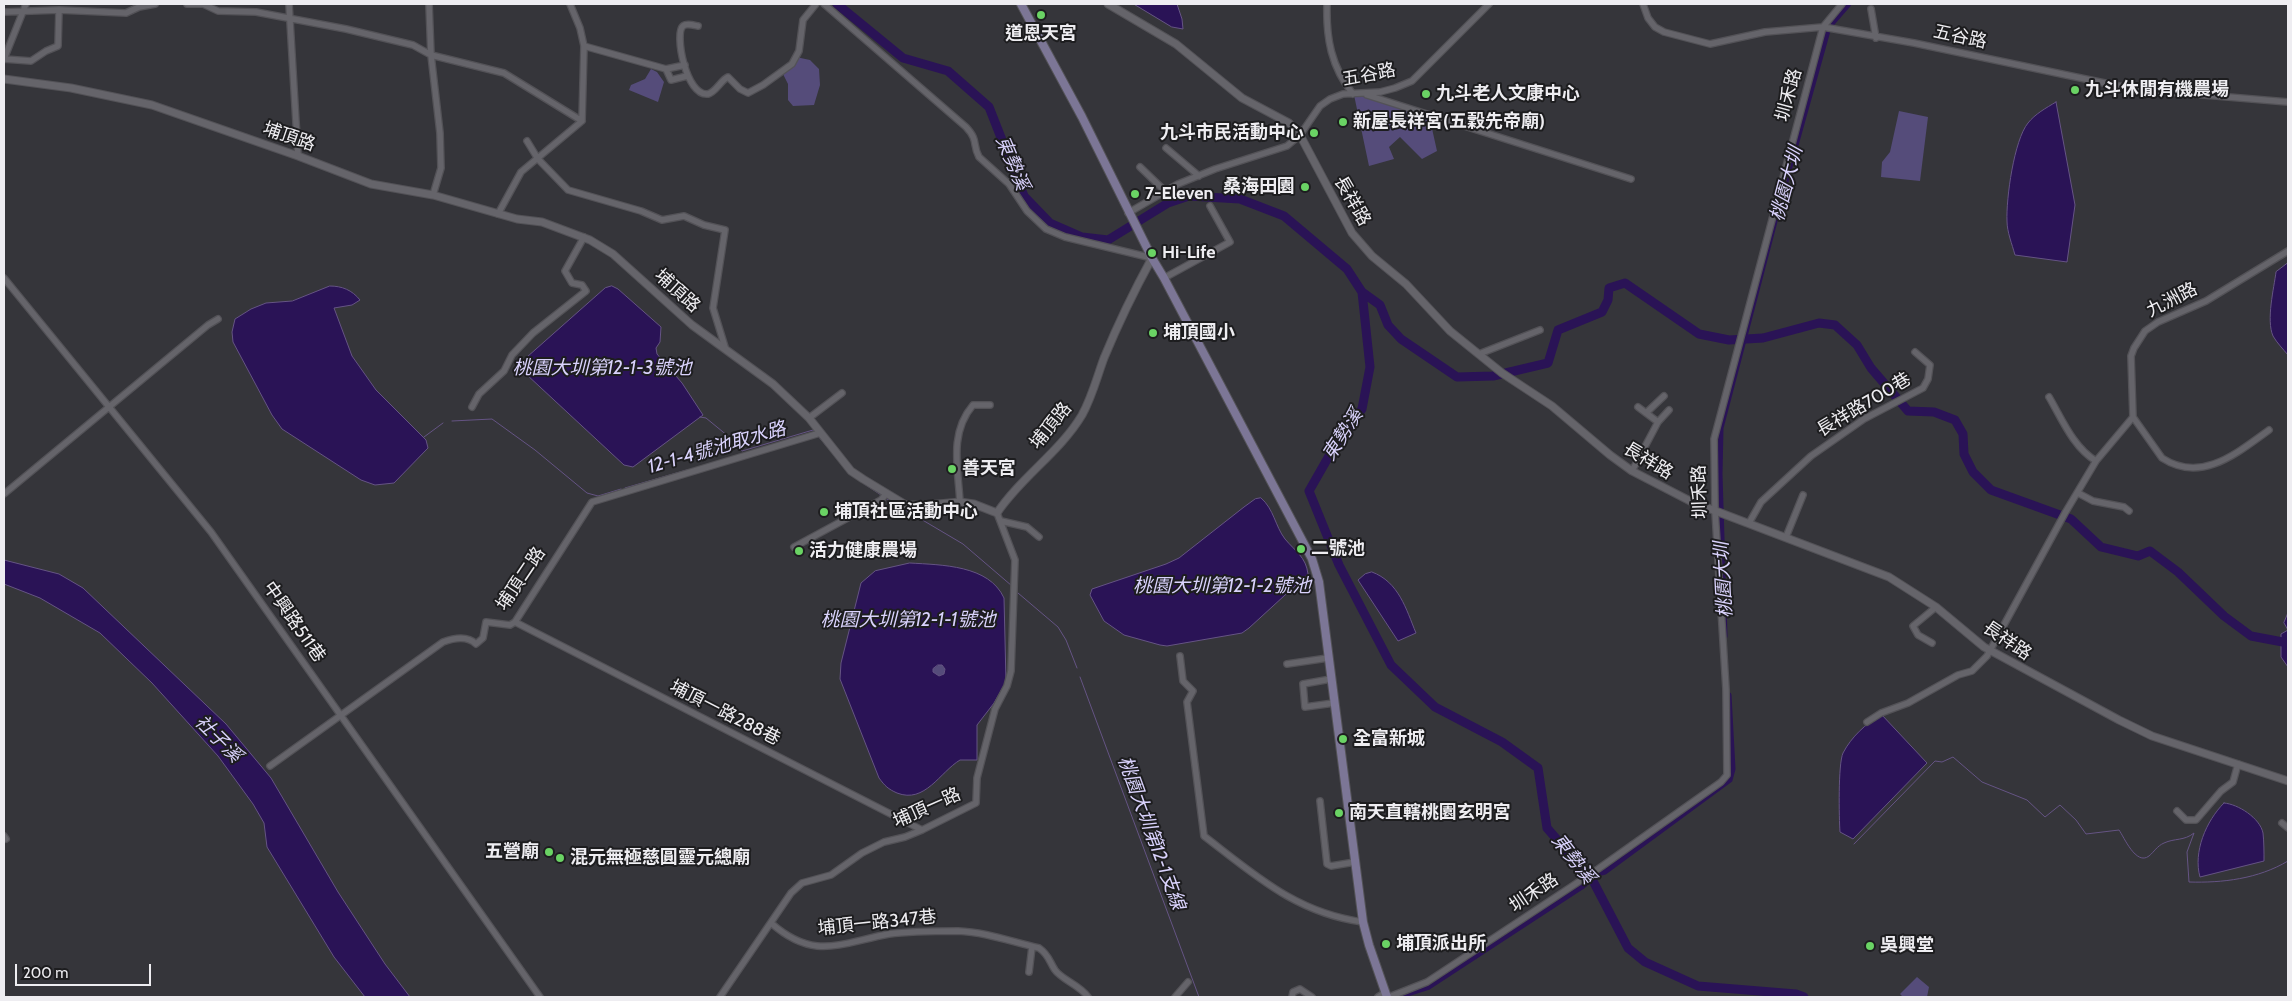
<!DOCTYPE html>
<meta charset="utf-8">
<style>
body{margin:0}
#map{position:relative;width:2292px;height:1001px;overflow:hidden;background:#35353a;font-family:Cabin,sans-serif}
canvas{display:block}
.frame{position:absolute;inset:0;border:5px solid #eeedf1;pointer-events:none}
.scale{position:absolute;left:15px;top:964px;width:136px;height:22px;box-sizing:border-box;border:2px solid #eeedf1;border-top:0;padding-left:6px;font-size:15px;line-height:18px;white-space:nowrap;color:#eeedf1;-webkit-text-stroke:4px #1d1d1f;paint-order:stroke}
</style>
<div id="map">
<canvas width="2292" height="1001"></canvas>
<div class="frame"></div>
<div class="scale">200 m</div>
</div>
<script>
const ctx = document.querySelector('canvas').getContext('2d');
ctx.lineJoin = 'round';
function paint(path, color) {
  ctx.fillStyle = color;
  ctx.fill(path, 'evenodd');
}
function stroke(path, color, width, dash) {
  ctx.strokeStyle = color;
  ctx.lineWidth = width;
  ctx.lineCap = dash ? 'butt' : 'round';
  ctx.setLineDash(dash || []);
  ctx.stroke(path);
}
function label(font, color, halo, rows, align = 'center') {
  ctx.font = font + ' Cabin,"Noto Sans TC",sans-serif';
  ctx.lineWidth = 4;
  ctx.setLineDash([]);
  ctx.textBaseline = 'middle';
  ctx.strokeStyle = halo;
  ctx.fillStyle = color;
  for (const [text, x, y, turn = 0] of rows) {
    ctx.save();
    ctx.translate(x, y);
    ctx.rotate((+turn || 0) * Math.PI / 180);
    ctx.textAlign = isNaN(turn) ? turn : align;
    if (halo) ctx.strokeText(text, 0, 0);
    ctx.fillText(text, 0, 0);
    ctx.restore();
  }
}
paint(new Path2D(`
 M796,57l14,3 9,9 1,16 -6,20 -21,1 -5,-6v-16l-6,-12z
 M651,69l6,3 7,10 -6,20 -29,-12 2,-5 14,-6z
 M1354,95l16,3 59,17 8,36 -15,8 -22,-22 -11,10 5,12 -25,7z
 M1899,111l29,6 -8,64 -39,-4 1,-15 8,-10z
 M938,665h4l3,4 -1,5 -5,2 -7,-4 1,-4z
 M1917,977l12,10 -2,10h-24l-3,-3z`), '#554c7a');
const water = new Path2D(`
 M1134,4h43l5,15 1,10 -11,-2z
 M2056,102l19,103 -8,57 -52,-7c-3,-11 -8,-23 -8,-34 -1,-22 7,-81 21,-98 7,-9 18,-15 28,-21z
 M2288,263v92c-5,-6 -11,-12 -15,-19 -7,-16 1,-48 3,-64z
 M330,286c12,0 22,4 30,14l-8,5 -18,3 18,48 24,34 50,50 2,8 -34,35 -19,2 -14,-5 -79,-51 -10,-14 -39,-73 -1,-10 3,-13 16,-10 15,-6 26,-2z
 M612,286l6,3 43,38 -1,15 -4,6 1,6 25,29 21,32 -70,52 -9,-2 -98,-91 -3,-9 4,-8 78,-69z
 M1261,498c13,11 14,28 24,41 10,12 21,18 23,35l-59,54 -7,5 -75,13 -7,-1 -36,-10 -20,-14 -14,-26 2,-6 74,-25 13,-6 65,-51 11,-8z
 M4,560l55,14 24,14 143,136 45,54 67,114 47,72 25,33h-45l-31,-40 -67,-110 -3,-24 -11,-19 -35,-48 -66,-73 -52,-50 -60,-35 -36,-14z
 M910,563c32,2 79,2 94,35l2,84 -12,21 -17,22v35h-17c-20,12 -35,44 -63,33 -9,-4 -12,-7 -18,-15l-39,-99 1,-16 20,-80 14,-12zM938,665h4l3,4 -1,5 -5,2 -6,-4v-3z
 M1372,572c27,10 34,37 44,61l-18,8 -40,-61 7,-6z
 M2288,613v54l-7,-10v-23l7,-4 -4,-7z
 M1881,714l46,49 -74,76 -13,-7c-1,-14 -2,-68 3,-79 9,-17 22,-28 38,-39z
 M2224,803c14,1 36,15 39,30 1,9 1,19 1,28l-64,16c-7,-25 6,-56 24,-74z`);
paint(water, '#2a1356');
stroke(water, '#655484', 1);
stroke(new Path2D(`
 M700,417l6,1 28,23 8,10 71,-21 2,2
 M452,421l40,-2 43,31 52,43 11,3 23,-7
 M424,437l19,-14
 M819,437l29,35
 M863,483l18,12
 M625,488l62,-18
 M887,499l76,45 49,42
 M1018,593l40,34 8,13 11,28
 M1080,677l119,320
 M1854,844l81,-83 7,1 11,-5 29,25 45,18 18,17 15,-12 16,15 10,14 33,-4c5,7 17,36 30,26 5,-4 8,-10 15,-13 11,-5 20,-2 30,-10l-7,19 2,30c33,1 69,-3 99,-21`), '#655484', 1);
stroke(new Path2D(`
 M1725,636l-5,-162 1,-46 58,-222 50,-179 20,-23
 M1398,997l31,-10 153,-100 15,-13 8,-2 125,-92 3,-11 -4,-74`), '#2a1356', 5);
stroke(new Path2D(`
 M837,4l66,54 45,13 41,36 35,89 26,27 32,14 26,3 60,-37 21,-7 51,3 44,17 63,53 15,23 8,75 -8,42 -25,33 -28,49 30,74 52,100 44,42 67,35 36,26 9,60 46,53 35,67 17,14 53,24 98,8 8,3
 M1362,292l18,13 8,20 13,14 56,38 36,-1 55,-13 10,-33 44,-18 6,-12 1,-12 16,-5 74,51 30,6 34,-2 56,-15 16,2 22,20 14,23 37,43 26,1 21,8 8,14 1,20 9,18 18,18 80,29 30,28 37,9 12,-5 28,21 46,44 27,20 37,7`), '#2a1356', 9);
const minor = new Path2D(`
 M187,4h15
 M203,4l15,7 38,1 90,17 67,16 18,10 73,18 78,48
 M289,4l9,152
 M429,4l2,51 9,78 1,35 -8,27
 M824,4l142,123c13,14 6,17 13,30l30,27 18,27 19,18 19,8 87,21
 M1327,4c-1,34 4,63 26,90
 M1643,4l5,14 7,9 9,5 46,12 55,-12 58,-5 91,16 219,46 155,13
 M1871,9l5,29
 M4,12l55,-2 67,3 13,-6 16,-3
 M698,26c-5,-1 -12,-3 -15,0 -9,7 3,71 25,68 8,-2 13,-14 20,-17l12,12 8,4 15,-8 29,-21 7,-13 4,-31 13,-16
 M584,46l82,23 19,-4
 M4,59l27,2 15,-10 12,-5 1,-36
 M4,59l22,-55
 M666,69l5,11 16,-4
 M1367,95l264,84
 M527,141l11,18 30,31 73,21 21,9 22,-4 20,9 21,5 -12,78 12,39
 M1166,148l33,28
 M1140,167l25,24
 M1128,213l50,-29 37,-15 72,-23 13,-11 20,-29 10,-7 13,-5 37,-2 15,-4 17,-7 77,-77
 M498,214l23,-42 61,-51 2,-75 -4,-18 -10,-24
 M4,278l207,254 329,465
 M1164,278l66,-36 -20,-36
 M1479,354l61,-24
 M2049,397c13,22 24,50 47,64
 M472,407l7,-13 25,-23 8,-16 21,-22 53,-42 -4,-6 -10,-2 -7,-12 19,-34
 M1638,407l20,15
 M1646,413l18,-17
 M2133,417l29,41c40,26 76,-6 107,-28
 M809,418l33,-25
 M1632,471l26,-49 11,-12
 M2078,493l15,8 31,6 5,4
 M4,494l204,-169 10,-6
 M960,502c-2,-34 -11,-69 13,-97h17
 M1001,521l26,6 12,10
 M1749,523l12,-21 50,-46 53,-37 59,-31 5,-9 2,-14 -15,-13
 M1786,537l17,-42
 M794,547l87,-47 5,-6
 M515,622l407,208
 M1932,643l-14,-8 -5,-9 23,-19
 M1180,656l3,25 10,10 -6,11 17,134c51,39 92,77 159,86
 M1287,664l41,-6
 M1331,679l-28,5 2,23 29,-4
 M1867,722l14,-9 27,-10 50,-28 14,-4 15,-15 78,-143 31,-52 37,-44 -2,-61 3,-8 11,-17 13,-9 48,-21 82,-50
 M270,766l173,-124c11,-4 24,-7 33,2l7,-6 3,-16 24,3 5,-3 77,-120 228,-69
 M1320,801l7,63 4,2 24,-4
 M2177,811l9,9h10l25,-29 12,-9 5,-18
 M2282,823l6,5
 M4,836l2,3
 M771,923c43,38 69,20 118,11 22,-3 47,-3 69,-3 28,1 54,11 81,17 10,7 10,13 16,22 7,10 25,15 33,27
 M1029,972l3,-25
 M720,997l71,-104 11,-10 29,-8 31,-22 22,-11 21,-5 17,-7 54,-27 1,-25 18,-69 12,-23 4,-15 4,-111 -18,-47
 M1175,997l13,-15
 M1292,997l1,-5 7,-3 12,8
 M1378,997l8,-5
 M1389,997l38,-15 171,-113 123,-87 6,-7 -1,-86 -11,-178 -1,-72 109,-412 19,-23`);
const tertiary = new Path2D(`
 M1108,4l68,40 66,54 47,25 11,12 52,98 20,23 34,28 44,47 52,42 50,33 58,49 22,16 60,31 197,75 47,30 48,40 135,73 33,16 136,45
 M4,79l67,9 81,17 146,51 73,28 62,11 84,24 25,3 48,18 23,14 79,71 81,59 36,34 42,53 12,8 43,26h21l33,-3 14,2 23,9c24,-36 63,-61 85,-98 10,-18 15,-38 22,-57 14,-34 30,-67 48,-100`);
const secondary = new Path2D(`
 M1021,4l61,113 70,141 12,20 148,281 7,23 44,340 6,23 18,52`);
stroke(minor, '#535257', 8);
stroke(tertiary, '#535257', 9);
stroke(secondary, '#535257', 10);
stroke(minor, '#65646a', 5.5);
stroke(tertiary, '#65646a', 7);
stroke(secondary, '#7c7696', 8);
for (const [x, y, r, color] of [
 [1041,15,5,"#6ad364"],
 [2075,90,5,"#6ad364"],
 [1426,94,5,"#6ad364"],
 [1343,122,5,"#6ad364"],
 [1314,133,5,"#6ad364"],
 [1305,187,5,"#6ad364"],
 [1135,194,5,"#6ad364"],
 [1152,253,5,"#6ad364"],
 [1153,333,5,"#6ad364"],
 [952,469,5,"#6ad364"],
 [824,512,5,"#6ad364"],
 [1301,549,5,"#6ad364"],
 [799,551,5,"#6ad364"],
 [1343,739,5,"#6ad364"],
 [1339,813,5,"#6ad364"],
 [549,852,5,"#6ad364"],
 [560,858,5,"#6ad364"],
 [1386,944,5,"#6ad364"],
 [1870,946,5,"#6ad364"]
]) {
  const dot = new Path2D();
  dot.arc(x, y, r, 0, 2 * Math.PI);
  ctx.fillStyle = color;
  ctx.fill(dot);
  stroke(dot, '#1d1d1f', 2);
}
label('bold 18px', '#eeedf1', '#1d1d1f', [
 ["道恩天宮",1041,34,"center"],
 ["九斗休閒有機農場",2085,90],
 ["九斗老人文康中心",1436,94],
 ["新屋長祥宮(五穀先帝廟)",1353,122],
 ["九斗市民活動中心",1304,133,"right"],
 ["桑海田園",1295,187,"right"],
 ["7-Eleven",1145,194],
 ["Hi-Life",1162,253],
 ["埔頂國小",1163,333],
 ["善天宮",962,469],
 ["埔頂社區活動中心",834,512],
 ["二號池",1311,549],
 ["活力健康農場",809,551],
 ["全富新城",1353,739],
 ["南天直轄桃園玄明宮",1349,813],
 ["五營廟",539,852,"right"],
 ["混元無極慈圓靈元總廟",570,858],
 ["埔頂派出所",1396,944],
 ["吳興堂",1880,946]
], 'left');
label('18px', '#eeedf1', '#1d1d1f', [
 ["五谷路",1960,37,12],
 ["五谷路",1369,75,-11],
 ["圳禾路",1789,95,-75],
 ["埔頂路",289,137,19],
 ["長祥路",1352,201,60],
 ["埔頂路",677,291,42],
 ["九洲路",2172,300,-27],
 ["長祥路700巷",1864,405,-31],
 ["埔頂路",1051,426,-51],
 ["長祥路",1648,461,31],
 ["圳禾路",1700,492,-92],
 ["埔頂二路",521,579,-56],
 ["中興路511巷",294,622,55],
 ["長祥路",2007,641,34],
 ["埔頂一路288巷",725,713,27],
 ["埔頂一路",927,808,-24],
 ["圳禾路",1534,893,-34],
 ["埔頂一路347巷",877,923,-6]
]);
label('italic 19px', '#d9d2fc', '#1d1d1f', [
 ["東勢溪",1012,163,67],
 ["桃園大圳",1787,184,-75],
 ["桃園大圳第12-1-3號池",602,368],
 ["東勢溪",1343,435,-57],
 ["12-1-4號池取水路",717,448,-16],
 ["桃園大圳",1724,580,-93],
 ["桃園大圳第12-1-2號池",1222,586],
 ["桃園大圳第12-1-1號池",908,620],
 ["社子溪",218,739,45],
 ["桃園大圳第12-1支線",1151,833,70],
 ["東勢溪",1573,859,52]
]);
</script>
